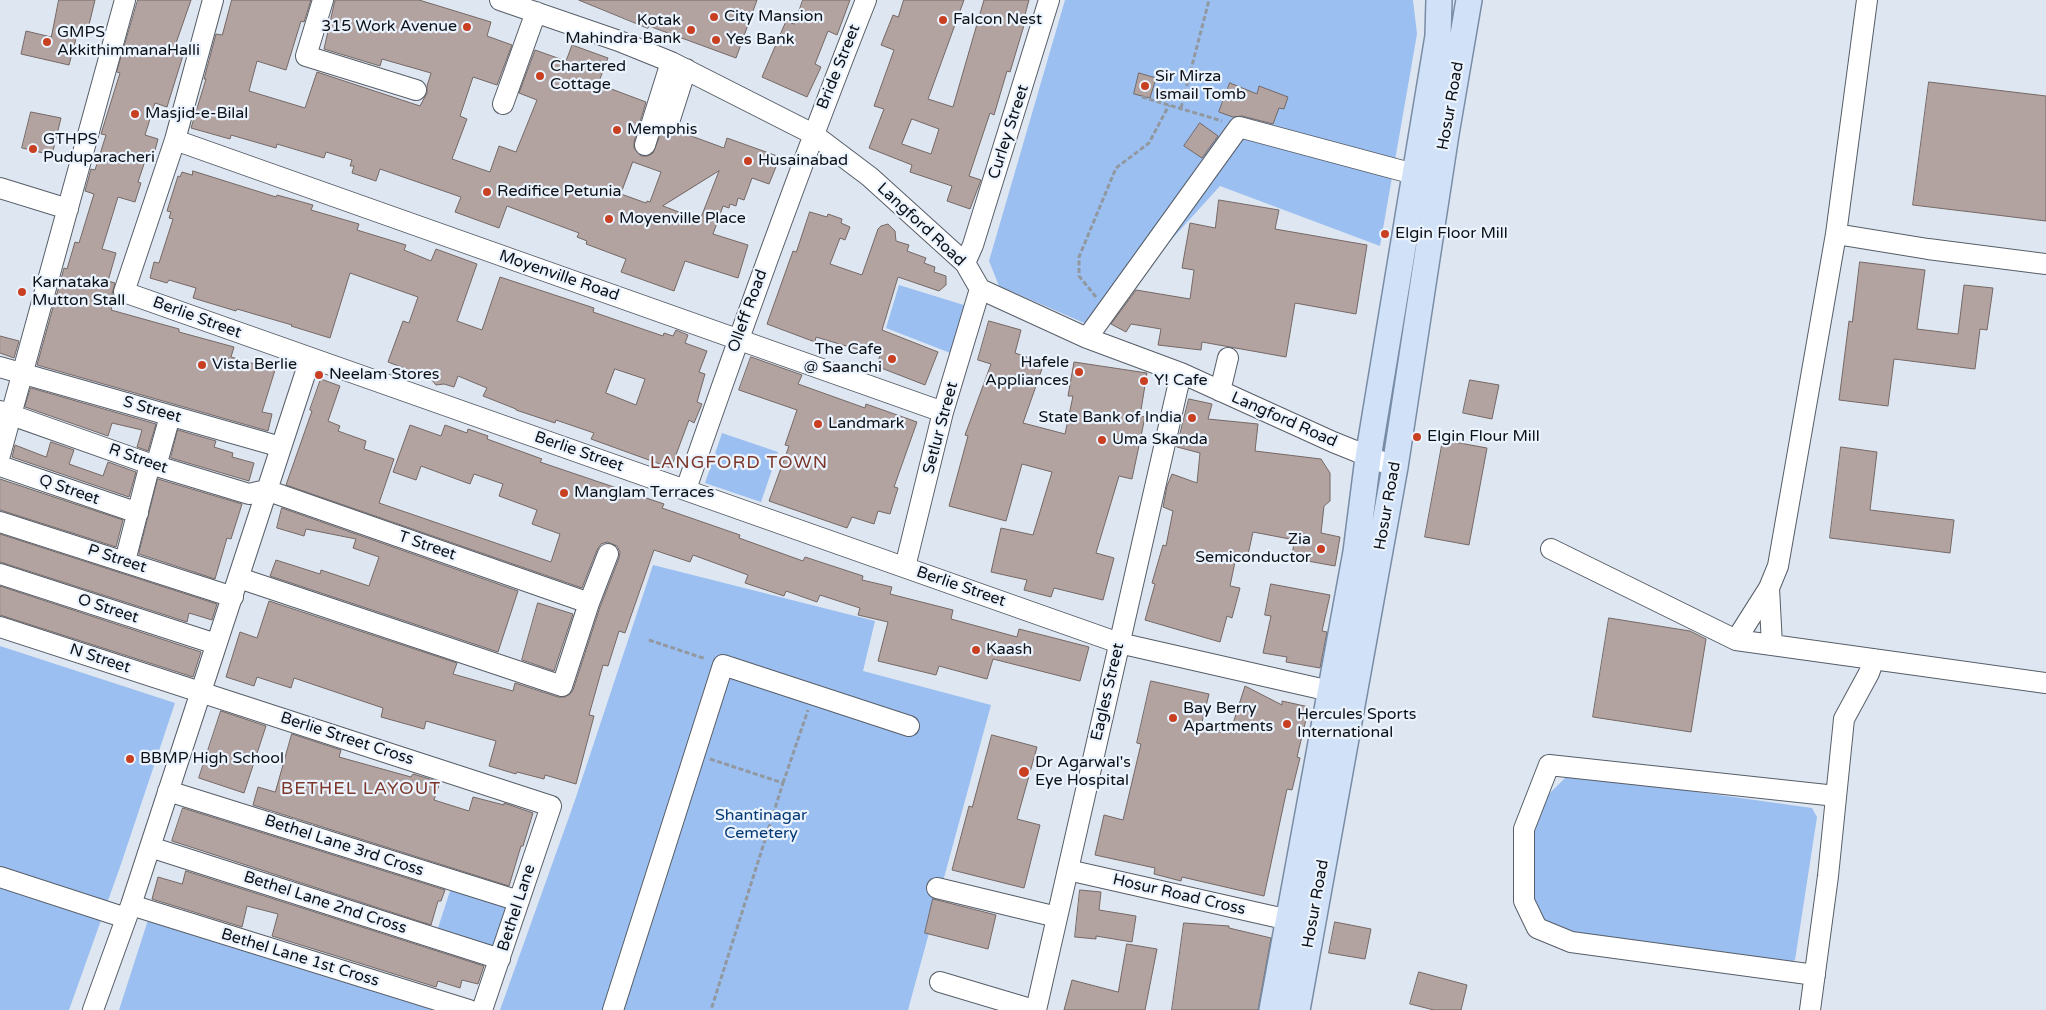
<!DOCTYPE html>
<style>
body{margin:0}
canvas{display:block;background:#dde6f1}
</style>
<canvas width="2046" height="1010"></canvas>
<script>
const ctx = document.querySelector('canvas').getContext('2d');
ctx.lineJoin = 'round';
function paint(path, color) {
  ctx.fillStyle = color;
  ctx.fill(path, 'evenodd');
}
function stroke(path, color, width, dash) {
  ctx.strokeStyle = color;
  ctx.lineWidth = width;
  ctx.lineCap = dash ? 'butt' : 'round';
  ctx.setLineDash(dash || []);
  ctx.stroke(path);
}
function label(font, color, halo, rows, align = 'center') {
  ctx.font = font + ' "Varela Round",sans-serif';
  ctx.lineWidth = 4.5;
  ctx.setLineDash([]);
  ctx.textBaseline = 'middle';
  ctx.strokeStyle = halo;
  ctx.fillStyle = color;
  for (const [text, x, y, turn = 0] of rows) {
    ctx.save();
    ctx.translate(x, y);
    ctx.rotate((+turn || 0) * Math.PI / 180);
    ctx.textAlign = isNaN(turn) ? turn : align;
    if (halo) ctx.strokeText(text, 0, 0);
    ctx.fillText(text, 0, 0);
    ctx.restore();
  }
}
paint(new Path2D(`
 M1065,0h348l4,34 -37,212 -160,-60 -79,87 -43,56 -99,-43 -10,-25z
 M899,285l68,21 -14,48 -67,-26z
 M722,433l56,19 -17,50 -56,-19z
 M653,565l222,56 -12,50 128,34 -83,305h-408l74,-207z
 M0,646l175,57 -55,164 -51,143h-69z
 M1569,774l243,34 5,9 -22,143 -13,6 -233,-32 -23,-42 9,-84z
 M452,885l61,20 -16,48 -61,-19z
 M149,917l292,93h-322z`), '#9bbff0');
const building = new Path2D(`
 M59,0h36l-8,33 -9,-2 -9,34 -48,-11 5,-23 25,6z
 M138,0h53l-16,46 10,3 -18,58 -12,-4 -10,32 13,4 -4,15 -6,-2 -10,30 3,1 -6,19 -17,-5 -16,52 14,4 -8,28 7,2 -3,11 2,4 -3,12 68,19v3l55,15 -3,10 44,13 -13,42 10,2 -4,17 -231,-66 27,-97 3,1 8,-27 4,1 15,-49 -9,-3 6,-22 4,1 11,-35 -5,-1 19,-61 -3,-1z
 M232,0h79l-7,22 -3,-1 -15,49 -29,-9 -8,30 56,17 12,-36 103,34 7,-13v-7l4,-13 -49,-14 -2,7 -56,-17 11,-49h84l72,22 -4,14 25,9 -15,40 -24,-8 -13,39 7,3 -15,40 38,13 9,-26 17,6 21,-52 -18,-7 16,-43 31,11 6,-16 36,13 -10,26 48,18 -12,40v6l7,8h7l5,-3 10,-25 4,2h8l49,18 3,-10 53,19 -11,27 -17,-6 -8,22 -6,-2 -2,8 -6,-2 -1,4 -6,-2 -10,28 35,11 -10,33 -53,-17 -11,30 -53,-19 5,-13 -40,-15 1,-3 -10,-4 2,-4 -72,-27 -8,22 -44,-16 6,-15 -81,-28 -4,12 -24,-8 2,-7h-4l2,-6 -26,-8 -2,6 -47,-14 -1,4 -45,-13 -1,4 -39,-11 15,-49h-2l12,-45 6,1zM633,162l28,10 -11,30 -3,-1 -1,2 -25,-9zM719,171l-19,49 -37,-14z
 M579,0h178l-21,58 -87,-32 -1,2z
 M803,0h47l-13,35 -9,-4 -13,33 6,3 -14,30 -45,-20 24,-56 8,3z
 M904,0h60l-36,99 25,8 31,-107h45l-6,22h2l-15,50 -3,-1 -13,44 -4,-2 -21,63 12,4 -11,29 -23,-8 5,-15 -42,-14 2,-7 -43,-17 15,-39 -10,-3 20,-56 -13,-5 12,-30 5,2zM912,119l27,10 -8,25 -29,-10z
 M1139,73l17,5 -6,20 -16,-4z
 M1929,82l117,14v125l-133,-16z
 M1230,83l27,11 2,-8 29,11 -4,12 -5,-1 -6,16 -31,-8 -9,1 -14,-5z
 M31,112l30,6 -9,37 -30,-7z
 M1200,123l18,13 -16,22 -18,-12z
 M193,171l83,26 1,-2 36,10 -2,5 48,14 -2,6 49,15 -2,5 27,11 5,-12 41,15 -20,57 25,9 18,-53 94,31 -1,4 70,24 1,-3 9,3 3,-6 12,5 -3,8 22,8 -8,21 6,2 -8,28 5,2 -8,19 -5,-3 -18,48 -80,-29 3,-6 -38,-13 -1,3 -39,-13v-1l-33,-13 4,-8 -29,-12 -4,11 -10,-3 -8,1 -6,-7 -42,-16 15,-41 6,2 9,-26 -68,-24 -20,65 -39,-12 1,-1 -55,-16 -1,2 -43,-13 3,-10 -27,-8 -2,3 -17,-5 4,-16 5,1 14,-44 -4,-1 2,-6 -4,-1 11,-35 2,1 2,-5 10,3zM615,369l30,10 -9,26 -30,-12z
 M1219,200l60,10 -4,19 92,16 -11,69 -61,-11 -9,54 -84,-15 -1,8 -43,-5 3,-16 -30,-5 -5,8 -15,-8 25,-34 54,9 4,-29 -12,-2 8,-45 25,5z
 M810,212l17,5 1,-3 14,5 -1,4 9,4 -5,13 -5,-2 -10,26 32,11 16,-46 3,-3 7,-2 7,7 1,10 13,4 -2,6 19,7 -2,5 11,4 -1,5 12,4v9l-7,6 -41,-14 -16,53 56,22 -13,33 -49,-19 4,-10 -64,-19 -1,5 -48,-18 26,-73 3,1z
 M1860,262l65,8 -8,59 41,5 6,-49 29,3 -6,42 -7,-1 -5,40 -81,-10 -6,47 -49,-6 10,-79 3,1z
 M989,321l32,9 -6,23 29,10 -21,60 42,11 8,-38h-5l6,-34 73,11 -7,43 5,1 -13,62 -13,-3 -23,77 18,5 -11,42 -49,-12 -3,9 -27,-7 3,-10 -36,-8 10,-44 32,7 19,-63 -30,-8 -16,57 -57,-15 19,-70 -3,-1 26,-71 -13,-4z
 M0,336l19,5 -5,17 -14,-5z
 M751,357l51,18 -4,9 67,24 1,-4 51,18 -23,65 4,1 -8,26 -12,-3 -4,13 -22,-7 -5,11 -78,-27 20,-55 -4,-1 12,-35 -58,-20z
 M321,379l19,7 -12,35 12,5 -2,5 28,10 -2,8 30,10 -15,44 172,59 9,-28 -28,-10 5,-14 -38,-14 4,-12 -29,-10 -4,10 -49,-18 -5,14 -23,-8 17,-47 31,11 4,-11 22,8 1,-4 20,7 -1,3 55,20 -2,3 124,42 -2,4 78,27 -1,3 64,23 2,-4 58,19 -1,4 30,7 -2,7 63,16 -2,9 66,18 2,-8 70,18 -9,34 -87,-22 -6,20 -48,-13 -3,9 -58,-14 10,-39 -30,-7 2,-7 -40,-13 -3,7 -31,-11 -2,5 -39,-13 3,-8 -55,-20 -3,7 -36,-12 -29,83 -6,-2 -11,35 -5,-1 -14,50 5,1 -18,68 -31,-9 -1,4 -27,-7 -1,2 -27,-8 7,-25 -70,-20 -2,8 -43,-12 2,-9 -89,-30 -3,10 -34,-11 -3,9 -28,-9 14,-45 17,6 12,-37 188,62 -4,11 60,17 2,-8 43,14h7l5,-3 3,-4 27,-83 19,-49 1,-6 -3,-6 -10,-4 -6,2 -4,6 -15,38 -296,-103 26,-74 -2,-1z
 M1470,380l29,5 -7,34 -29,-6z
 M31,388l125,36 -8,27 -11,-4 5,-17 -30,-7 -4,13 -83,-29z
 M1189,399l23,5 -4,15 50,5 -3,27 66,8 9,14v28l-6,5 -3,27 19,4 -5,29 -44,-8 4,-18 -42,-8 -6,27 -11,-2 -6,29 10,2 -8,30 -5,-2 -7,26 -75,-22 10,-36 -3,-1 11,-38 3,1 7,-35 -10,-4 4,-21 5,-12 25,9 3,-30 -23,-6z
 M178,430l38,11 -2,6 19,6 -1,4 22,6 -5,18 -78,-23z
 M1443,440l44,8 -18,97 -44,-8z
 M51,442l23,8 -5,14 34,12 5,-14 28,10 -7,25 -117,-40 3,-12 31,12z
 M1841,447l36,5 -7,58 84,10 -4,33 -120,-15z
 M0,479l123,41 -7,27 -116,-37z
 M158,479l84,25 -11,35 -4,-1 -12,41 -76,-25z
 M282,508l236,83 -20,61 -228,-76 6,-16 44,14 1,-4 48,16 10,-29 -26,-9 3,-9 -50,-10 -2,7 -27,-8z
 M0,534l217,70 -5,16 -23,-7 -2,9 -187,-60z
 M1271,584l59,11 -8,36 5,1 -7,36 -34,-6 1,-5 -24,-4 8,-37 -6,-1z
 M0,586l201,66 -8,25 -193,-62z
 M538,603l35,11 -19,57 -32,-11z
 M1609,618l81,13 16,8 -15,93 -98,-15z
 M1151,681l58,13 -8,32 29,7 15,-47 37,19v-4l27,6 -12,50 3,1 -8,32 -5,-1 -23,107 -82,-19 -1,4 -27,-7 1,-6 -60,-13 9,-40 19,5 18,-76 -4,-1z
 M221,711l45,15 -22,67 -45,-15z
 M292,734l49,16 -2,7 72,20 2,-3 27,8 -6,18 35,11 4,-14 31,8v-2l29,10 -10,33h-2l-12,40 -256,-81 5,-18 17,5z
 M992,735l45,12 -20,72 23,6 -16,63 -72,-18 17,-64 3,1z
 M183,808l262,82 -4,11h-3l-7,24 -259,-84z
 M186,871l298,95 -6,18 -16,-4 -2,8 -22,-7 -2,6 -164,-51 6,-22 -31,-8 -5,21 -90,-28 6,-22 24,7z
 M1080,890l21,2 -2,18 37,6 -4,26 -36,-6v3l-21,-2z
 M933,899l63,16 -8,34 -63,-16z
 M1335,922l36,7 -6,30 -36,-6z
 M1184,923l45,3v2l42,10 -13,72h-86z
 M1127,944l30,5 -12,61h-81l8,-30 46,12z
 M1419,972l48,13 -6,25h-27l-24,-6z`);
paint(building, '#b2a3a0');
stroke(building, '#756865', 1);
const minor = new Path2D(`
 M213,0l-38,140 -51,152 995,351 211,48
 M323,0l-17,56 110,34
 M500,0l119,41 52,21 142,72 57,43 95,86 15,26 107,49 94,35 152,69 62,25
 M503,104l33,-92
 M670,119l16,-50
 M175,140l768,272
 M645,145l26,-83
 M0,188l68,21
 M1836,234l92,15 118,15
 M965,263l8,-18 76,-245
 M1087,338l152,-211 175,47
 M0,367l281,80
 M1220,391l8,-33
 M0,411l150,53 99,30 17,-4
 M0,455l125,-455
 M0,466l138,47
 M156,466l14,-50
 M686,489c57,-164 116,-328 180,-489
 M266,490l323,113
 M0,522l233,75
 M1551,549l185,91 310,43
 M125,561l25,-97
 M905,567l38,-155 37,-123
 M0,574l216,70
 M239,578l323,108 27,-83 19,-49
 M0,627l551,179 -69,204
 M1736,640l33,-52
 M1772,645l-3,-57 9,-22 58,-332 31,-234
 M168,791l351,110
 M150,847l350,112
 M1068,870l221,50
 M0,877l126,41
 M937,888l120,29
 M131,905l338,105
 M1815,975l-244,-33 -34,-14 -13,-27v-72l25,-64 287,31
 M940,982l94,28
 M93,1010l38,-105 179,-546
 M613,1010l110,-345 186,61
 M1036,1010l145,-637
 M1810,1010l18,-134 16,-157 25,-46 5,-14`);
const major = new Path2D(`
 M1272,1010l84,-458 12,-94 70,-422 1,-36
 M1297,1010l98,-543 51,-333 23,-134`);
stroke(minor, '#575e68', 22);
stroke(major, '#798ca6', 28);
stroke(new Path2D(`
 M1142,97l80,24
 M1181,108l28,-108
 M1096,297l-17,-21v-19l37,-89 33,-25 20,-38
 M649,640l57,19
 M710,759l73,24 -72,227
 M783,783l25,-73`), '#9198a0', 3, [5, 2.5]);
stroke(minor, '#fff', 20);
stroke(major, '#d1e2f8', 25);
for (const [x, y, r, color] of [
 [714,17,5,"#c93f21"],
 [943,20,5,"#c93f21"],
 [467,27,5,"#c93f21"],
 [691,30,5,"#c93f21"],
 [716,40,5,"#c93f21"],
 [47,42,5,"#c93f21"],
 [540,76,5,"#c93f21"],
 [1145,86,5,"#c93f21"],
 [135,114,5,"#c93f21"],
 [617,130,5,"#c93f21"],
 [33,149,5,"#c93f21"],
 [748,161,5,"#c93f21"],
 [487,192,5,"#c93f21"],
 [609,219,5,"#c93f21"],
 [1385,234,5,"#c93f21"],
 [22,292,5,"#c93f21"],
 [892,359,5,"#c93f21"],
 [202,365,5,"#c93f21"],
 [1079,372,5,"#c93f21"],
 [319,375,5,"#c93f21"],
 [1144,381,5,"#c93f21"],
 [1192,418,5,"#c93f21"],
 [818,424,5,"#c93f21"],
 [1417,437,5,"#c93f21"],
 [1102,440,5,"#c93f21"],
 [564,493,5,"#c93f21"],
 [1321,549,5,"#c93f21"],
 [976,650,5,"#c93f21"],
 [1173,718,5,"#c93f21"],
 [1287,724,5,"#c93f21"],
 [130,759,5,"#c93f21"],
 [1024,772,6,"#c93f21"]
]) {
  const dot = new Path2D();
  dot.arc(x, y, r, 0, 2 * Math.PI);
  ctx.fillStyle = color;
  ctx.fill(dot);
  stroke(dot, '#eaf3fe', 2);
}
label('16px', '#0d1014', '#eaf3fe', [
 ["City Mansion",724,17],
 ["Falcon Nest",953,20],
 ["Kotak",681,21,"right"],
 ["Mahindra Bank",681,39,"right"],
 ["315 Work Avenue",457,27,"right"],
 ["GMPS",57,33],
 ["AkkithimmanaHalli",57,51],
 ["Yes Bank",726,40],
 ["Chartered",550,67],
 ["Cottage",550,85],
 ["Sir Mirza",1155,77],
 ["Ismail Tomb",1155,95],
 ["Masjid-e-Bilal",145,114],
 ["Memphis",627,130],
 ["GTHPS",43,140],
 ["Puduparacheri",43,158],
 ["Husainabad",758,161],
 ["Redifice Petunia",497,192],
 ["Moyenville Place",619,219],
 ["Elgin Floor Mill",1395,234],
 ["Karnataka",32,283],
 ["Mutton Stall",32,301],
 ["The Cafe",882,350,"right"],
 ["@ Saanchi",882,368,"right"],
 ["Hafele",1069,363,"right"],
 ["Appliances",1069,381,"right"],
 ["Vista Berlie",212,365],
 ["Neelam Stores",329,375],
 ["Y! Cafe",1154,381],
 ["State Bank of India",1182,418,"right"],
 ["Landmark",828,424],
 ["Elgin Flour Mill",1427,437],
 ["Uma Skanda",1112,440],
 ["Manglam Terraces",574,493],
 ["Zia",1311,540,"right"],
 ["Semiconductor",1311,558,"right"],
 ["Kaash",986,650],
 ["Bay Berry",1183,709],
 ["Apartments",1183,727],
 ["Hercules Sports",1297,715],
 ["International",1297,733],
 ["BBMP High School",140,759],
 ["Dr Agarwal's",1035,763],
 ["Eye Hospital",1035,781]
], 'left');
label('16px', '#0d1014', '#eaf3fe', [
 ["Bride Street",839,67,-68],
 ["Hosur Road",1451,106,-80],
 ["Curley Street",1009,132,-72],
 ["Langford Road",921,225,43],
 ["Moyenville Road",559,276,19],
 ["Olleff Road",748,311,-70],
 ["Berlie Street",197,318,20],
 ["S Street",152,410,16],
 ["Langford Road",1284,420,24],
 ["Setlur Street",941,428,-75],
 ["Berlie Street",579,452,19],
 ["R Street",138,459,19],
 ["Q Street",69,490,19],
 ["Hosur Road",1388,506,-80],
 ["T Street",427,546,19],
 ["P Street",117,559,18],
 ["Berlie Street",961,587,19],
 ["O Street",108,609,18],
 ["N Street",100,659,18],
 ["Eagles Street",1108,692,-77],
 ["Berlie Street Cross",347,739,18],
 ["Bethel Lane 3rd Cross",344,846,18],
 ["Hosur Road Cross",1179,895,13],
 ["Bethel Lane 2nd Cross",325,903,18],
 ["Hosur Road",1316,904,-80],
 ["Bethel Lane",517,908,-72],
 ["Bethel Lane 1st Cross",300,958,17]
]);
label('16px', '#053975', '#eaf3fe', [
 ["Shantinagar",761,816],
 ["Cemetery",761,834]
]);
ctx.letterSpacing = '1px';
label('18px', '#7c3728', '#eaf3fe', [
 ["LANGFORD TOWN",739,463],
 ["BETHEL LAYOUT",361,789]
]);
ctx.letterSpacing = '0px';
</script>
